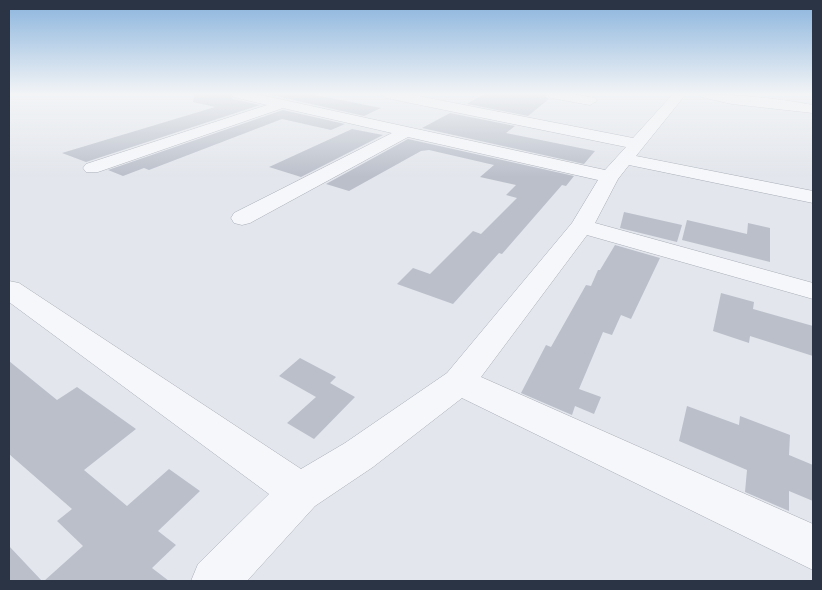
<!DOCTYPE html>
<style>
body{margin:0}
#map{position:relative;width:822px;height:590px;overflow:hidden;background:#e3e6ec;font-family:Figtree,sans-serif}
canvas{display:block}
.frame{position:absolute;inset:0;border:10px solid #2a3445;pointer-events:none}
</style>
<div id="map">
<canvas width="822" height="590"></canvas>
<div class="frame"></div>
</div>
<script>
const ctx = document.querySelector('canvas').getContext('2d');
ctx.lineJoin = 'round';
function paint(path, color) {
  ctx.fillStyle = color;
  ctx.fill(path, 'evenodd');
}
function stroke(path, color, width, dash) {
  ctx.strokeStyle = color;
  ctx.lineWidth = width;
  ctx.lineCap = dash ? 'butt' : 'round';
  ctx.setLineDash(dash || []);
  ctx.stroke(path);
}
paint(new Path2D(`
 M194,94h35l4,5 27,6 -174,57 -24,-9 153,-46 -22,-5z
 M267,94h44l70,14 -17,8z
 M483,94h60l6,5 -21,17 -61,-12z
 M283,110l62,14 -14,6 -49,-11 -133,51 -5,-2 -21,8 -15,-6z
 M450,113l65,13 -9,7 89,18 -11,13 -162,-36z
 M352,129l31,6 -82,42 -32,-10z
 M408,139l166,37 -8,10 -4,-1 -60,69 -3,-1 -46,51 -56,-20 16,-16 17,6 43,-43 8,3 36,-36 -11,-3 10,-10 -36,-8 14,-12 -65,-15 -8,1 -72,40 -23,-7z
 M624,212l58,13 -5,17 -57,-14z
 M687,220l60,14 1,-11 22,5v34l-88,-22z
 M615,245l45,13 -29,61 -10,-4 -9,20 -9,-3 -24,57 22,8 -7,17 -19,-8 -3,9 -51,-22 25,-48 5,2 35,-62 5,1 7,-16h2z
 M721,293l33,9 -1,7 60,17v30l-63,-20 -1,7 -36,-12z
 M300,358l36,19 -6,6 25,14 -41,42 -27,-16 29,-26 -37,-21z
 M9,361l48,39 20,-13 59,42 -52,41 43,36 42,-37 31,22 -42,40 18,14 -24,23 17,13h-125l39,-35 -26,-25 15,-12 -63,-55z
 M687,406l52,19 1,-9 50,19 -1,20 24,10v36l-24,-10v20l-44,-19 2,-22 -68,-29z
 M9,546l33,35h-33z`), '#babfca');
const minor = new Path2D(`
 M231,94h25l349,76 21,-23 -240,-49 -6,-4h28l225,44 40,-44h13l-50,62 177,35v12l-184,-38 -11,14 -23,44 218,60v16l-226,-64 -106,142 332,147v46l-351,-172 -89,69 -58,39 -68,75h-56l7,-17 71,-70 -260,-192v-21l10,2 282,186 44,-26 102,-70 125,-150 26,-43 -190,-43 -158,86 -8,2 -8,-2 -3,-5 3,-5 158,-80 -109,-25 -185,64h-12l-3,-4 3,-4 181,-59 -34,-8z
 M545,94h30l20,4 2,3 -7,4 -39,-7z
 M699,94c37,0 77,4 114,11v8l-81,-9 -31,-7z`);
stroke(minor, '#a8adb7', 1);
paint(minor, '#f6f7fa');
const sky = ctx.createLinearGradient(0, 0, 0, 177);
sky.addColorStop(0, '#8ab4dd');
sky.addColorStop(0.53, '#f2f4f6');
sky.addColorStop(1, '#f2f4f600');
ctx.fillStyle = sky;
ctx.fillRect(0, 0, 822, 177);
</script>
